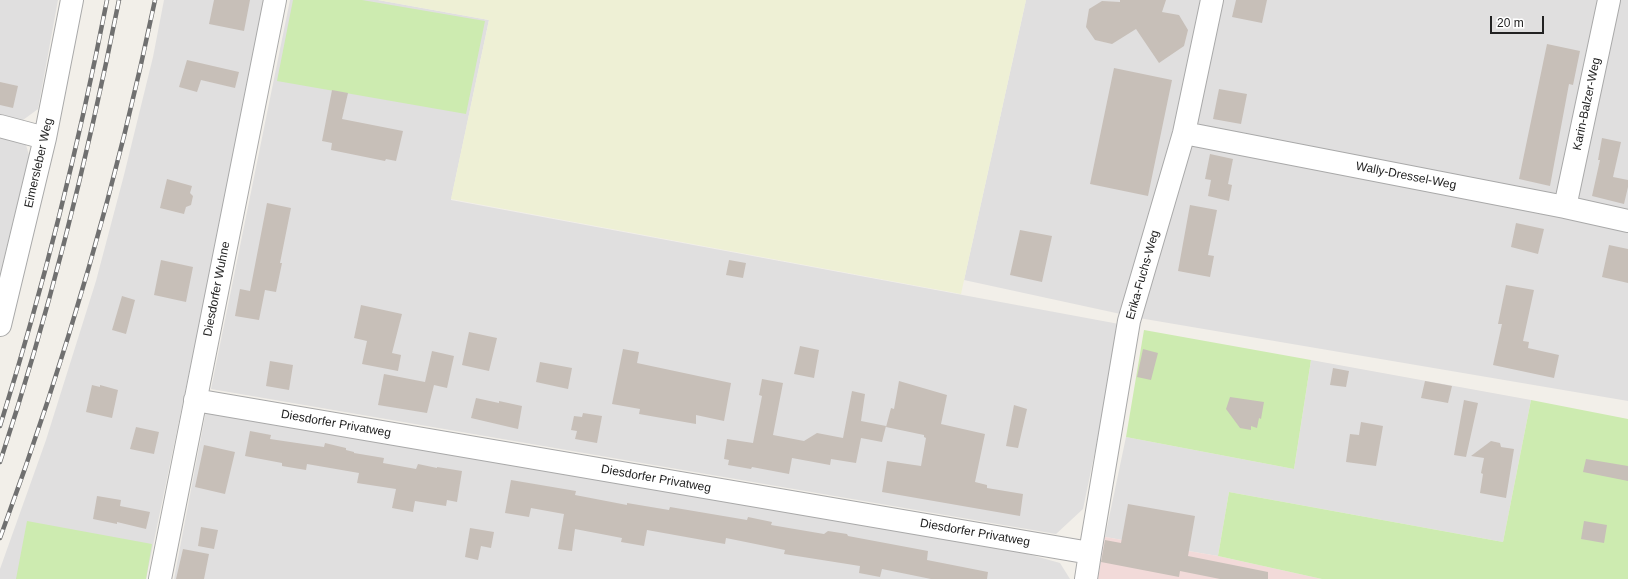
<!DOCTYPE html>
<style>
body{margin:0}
#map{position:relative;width:1628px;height:579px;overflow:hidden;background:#f2efe9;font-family:Helvetica,sans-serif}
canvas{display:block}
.scale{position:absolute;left:1490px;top:16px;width:54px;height:18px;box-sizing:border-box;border:2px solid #222;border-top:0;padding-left:5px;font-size:12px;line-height:14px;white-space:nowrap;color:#222;-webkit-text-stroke:3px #fff;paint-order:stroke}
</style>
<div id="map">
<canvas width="1628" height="579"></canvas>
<div class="scale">20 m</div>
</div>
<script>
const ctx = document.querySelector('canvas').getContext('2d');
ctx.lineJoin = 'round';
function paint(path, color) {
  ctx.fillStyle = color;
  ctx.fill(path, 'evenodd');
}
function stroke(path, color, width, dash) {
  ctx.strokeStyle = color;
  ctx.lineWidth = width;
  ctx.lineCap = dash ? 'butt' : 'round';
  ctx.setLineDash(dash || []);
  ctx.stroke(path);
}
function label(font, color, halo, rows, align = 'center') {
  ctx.font = font + ' Helvetica,sans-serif';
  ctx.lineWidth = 3;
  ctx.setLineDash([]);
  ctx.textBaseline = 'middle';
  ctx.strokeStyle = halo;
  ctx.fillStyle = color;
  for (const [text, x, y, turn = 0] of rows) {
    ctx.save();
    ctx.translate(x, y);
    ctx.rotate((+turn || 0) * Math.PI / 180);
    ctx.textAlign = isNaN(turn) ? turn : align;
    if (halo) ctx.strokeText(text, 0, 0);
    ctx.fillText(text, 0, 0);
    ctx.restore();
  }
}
paint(new Path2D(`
 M0,0h58l-20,109 -15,11 -23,-6z
 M164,0h103l-121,579h-146v-10l46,-129 50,-159 28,-106 29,-118z
 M290,0h88l111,20 -38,180 668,124 -21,113 -15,72 -27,25 -845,-145z
 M1026,0h602v401l-489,-83 -175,-38z
 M0,134l19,4 7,7 3,10 -29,120z
 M1311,360l220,40 -28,142 -274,-50 -11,64 -113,-19 21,-100 168,32z
 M206,411l811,140 43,12 10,16h-896z`), '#e0dfdf');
paint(new Path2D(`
 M1105,537l113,19 104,23h-224z`), '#f2dad9');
paint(new Path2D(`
 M378,0h648l-65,294 -510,-95 38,-179z`), '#eef0d5');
paint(new Path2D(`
 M293,0h69l123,21 -19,93 -189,-33z
 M1144,330l167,30 -17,109 -168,-32z
 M1531,400l97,19v160h-306l-104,-23 11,-64 274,50z
 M27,521l125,23 -6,35h-130z`), '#cdebb0');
paint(new Path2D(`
 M214,0h36l-6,31 -35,-7z
 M1120,0h46l-4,12 17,3 9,15 -4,16 -25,17 -23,-34 -24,15 -17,-4 -9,-13 3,-18 13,-8 18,1z
 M1236,0h31l-5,23 -30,-6z
 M1547,44l33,7 -7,34 -4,-1 -19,102 -31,-7z
 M187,60l52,12 -4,16 -34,-8 -4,12 -18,-5z
 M1114,68l58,12 -24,116 -58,-12z
 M0,82l18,4 -5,22 -13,-3z
 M1219,89l28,5 -6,30 -28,-5z
 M332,90l16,3 -6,26 61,12 -7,30 -10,-2 -1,2 -54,-11 1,-7 -10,-2z
 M1602,138l19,4 -8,35 15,3v7l-4,17 -32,-8 8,-36h-2z
 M1210,154l23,5 -5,25 4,1 -3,16 -21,-5 3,-16 -6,-1z
 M167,179l25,7 -2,7 3,3 -2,9 -5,2 -2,7 -24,-6z
 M267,203l24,5 -11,55h2l-6,29 -11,-2 -6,30 -24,-4 5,-27 10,2z
 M1190,205l27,5 -9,45 6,1 -4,21 -32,-6z
 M1516,223l28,6 -6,25 -27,-7z
 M1020,230l32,6 -10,46 -32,-7z
 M1609,245l19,4v34l-26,-6z
 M161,260l32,7 -7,35 -32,-7z
 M729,260l17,3 -3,15 -17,-3z
 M1506,285l28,5 -11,51 6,1 -1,6 31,7 -5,23 -61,-13 9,-41h-4z
 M122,296l13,4 -9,34 -14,-4z
 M361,305l41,9 -10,39 9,2 -3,16 -36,-7 5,-23 -13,-3z
 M469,332l28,6 -8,33 -27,-6z
 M800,346l19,4 -5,28 -20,-4z
 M623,349l16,3 -2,11 94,20 -7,38 -28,-6v9l-57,-10 1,-5 -28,-5z
 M1143,349l15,4 -7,27 -14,-3z
 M432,351l22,5 -7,32 -13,-3 -7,28 -49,-8 6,-31 41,8z
 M270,361l23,4 -4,25 -23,-4z
 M540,362l32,6 -4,21 -32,-7z
 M1333,368l16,3 -3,16 -16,-2z
 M762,379l21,4 -10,52 31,6 13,-8 26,5 9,-47 13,3 -4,27 25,5 -4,16 -21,-4 -5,25 -25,-4 -1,6 -38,-7 -3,16 -37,-7 -1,2 -23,-4 1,-5 -5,-1 3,-20 26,4 9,-47 -3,-1z
 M899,381l48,14 -6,29 44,10 -10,48 12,3v3l36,6 -3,22 -138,-24 5,-31 34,5 5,-28 -2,-1v-2l-38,-8 5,-19 3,1z
 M1425,381l27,5 -4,17 -27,-5z
 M92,385l8,2v-2l18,5 -6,28 -26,-6z
 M1230,397l34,5 -3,17 -2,-1 -2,10 -6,-2v4l-11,-2 -14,-19z
 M476,398l23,5v-2l23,5 -4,23 -47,-11z
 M1464,400l14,3 -12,54 -12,-2z
 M1014,405l13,4 -9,39 -12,-2z
 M583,413l19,3 -5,27 -22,-4 2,-8 -6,-1 3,-14 8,1z
 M1361,422l22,4 -7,40 -30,-4 4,-28 9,1z
 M136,427l23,5 -5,22 -24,-5z
 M250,431l21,4 -1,4 54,8 1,-4 21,5v2l8,2v1l30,5 -1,5 33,6 2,-5 19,4v-1l25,4 -5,31 -10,-2 -1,6 -31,-5 -2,11 -21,-4 4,-19 -39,-6 2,-10 -52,-9 -1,6 -24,-4v-3l-37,-7z
 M1491,441l9,2 1,4 13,2 -8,49 -26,-5 3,-19 -2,-1 3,-15 -13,-2z
 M204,445l31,7 -10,42 -30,-7z
 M1586,459l42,7v15l-45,-9z
 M511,480l65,11 -1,4 52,10v-2l42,7 1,-3 77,13 1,-3 24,5 -1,3 53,9 4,-3 19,3 1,2 80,15 -1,9 61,12 -1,7h-56l-49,-10 -2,8 -21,-4 1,-7 -76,-12 1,-4 -59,-12 -1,6 -78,-14 -3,16 -23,-4 1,-4 -47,-9 -3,22 -14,-2 6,-35 -33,-6 -2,9 -24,-4z
 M97,496l24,4 -1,6 30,6 -4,17 -29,-7v2l-24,-5z
 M1128,504l67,12 -7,40 80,16v7h-48l-40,-8 -1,6 -78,-15 4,-22 16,3z
 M1584,521l23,4 -3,18 -23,-4z
 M201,527l17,3 -4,19 -16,-3z
 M470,528l24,4 -3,16 -10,-2 -3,14 -13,-3z
 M183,549l26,5 -5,25h-28z`), '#c7bfb8');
const minor = new Path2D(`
 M0,126l45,12
 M1184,133l381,74 63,14
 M1565,207l44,-207
 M0,325l45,-187 27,-138
 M195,400l895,153 -4,26
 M1090,553l39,-232 55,-188 28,-133
 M160,579l115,-579`);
stroke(minor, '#a9a9a9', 24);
stroke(minor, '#fff', 22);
const rail = new Path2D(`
 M0,426c44,-140 79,-282 107,-426
 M0,462c50,-151 88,-306 119,-462
 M0,538c65,-176 117,-355 155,-538`);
stroke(rail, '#707070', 4.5);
stroke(rail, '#fff', 3, [9]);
label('12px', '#222', '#fff', [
 ["Karin-Balzer-Weg",1587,104,-78],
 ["Eimersleber Weg",39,163,-77],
 ["Wally-Dressel-Weg",1406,176,11],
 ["Erika-Fuchs-Weg",1143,275,-74],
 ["Diesdorfer Wuhne",217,289,-79],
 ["Diesdorfer Privatweg",336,424,10],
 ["Diesdorfer Privatweg",656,479,10],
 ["Diesdorfer Privatweg",975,533,10]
]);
</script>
